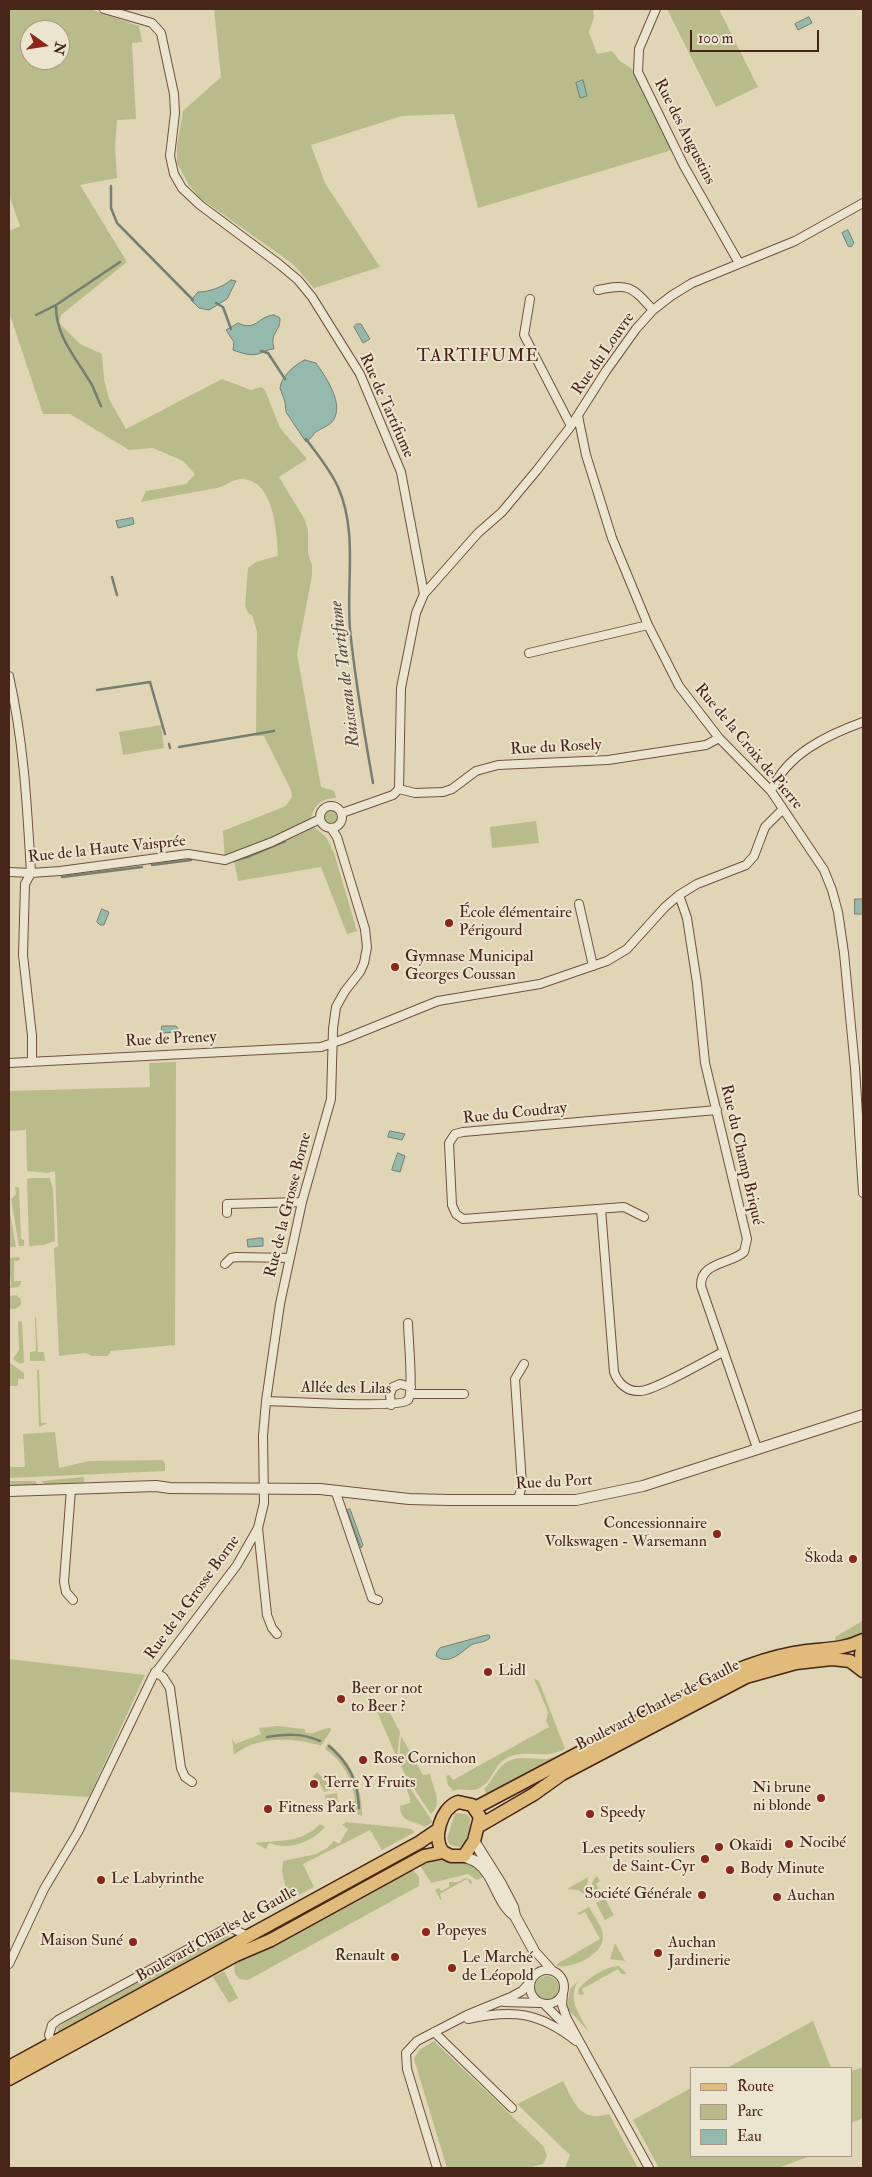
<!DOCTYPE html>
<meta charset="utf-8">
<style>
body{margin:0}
#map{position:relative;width:872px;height:2177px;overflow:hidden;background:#e0d6b5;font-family:"IM FELL Double Pica",serif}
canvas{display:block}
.frame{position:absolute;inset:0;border:10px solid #482519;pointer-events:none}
.legend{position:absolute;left:690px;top:2067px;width:162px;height:90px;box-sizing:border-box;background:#ebe4cf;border:1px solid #aa9886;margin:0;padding:6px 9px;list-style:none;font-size:15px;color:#482519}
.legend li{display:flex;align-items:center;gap:10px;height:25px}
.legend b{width:25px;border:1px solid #aa9886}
.north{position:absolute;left:20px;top:20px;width:50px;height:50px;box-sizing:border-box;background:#ebe4cf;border:1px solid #aa9886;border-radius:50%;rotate:103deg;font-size:14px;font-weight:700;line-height:20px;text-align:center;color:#482519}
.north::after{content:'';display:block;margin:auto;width:18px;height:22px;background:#8f2418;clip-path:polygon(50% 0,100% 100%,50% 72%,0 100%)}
.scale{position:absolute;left:690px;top:30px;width:129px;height:22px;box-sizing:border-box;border:2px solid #482519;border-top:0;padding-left:6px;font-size:15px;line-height:18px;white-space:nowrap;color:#482519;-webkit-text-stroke:4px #ebe4cf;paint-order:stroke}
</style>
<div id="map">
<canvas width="872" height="2177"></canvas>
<div class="frame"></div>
<ul class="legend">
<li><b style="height:6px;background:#e0bb7a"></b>Route</li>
<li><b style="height:14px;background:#b8bc8a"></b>Parc</li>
<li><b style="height:14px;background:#94b9ad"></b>Eau</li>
</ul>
<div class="north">N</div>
<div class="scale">100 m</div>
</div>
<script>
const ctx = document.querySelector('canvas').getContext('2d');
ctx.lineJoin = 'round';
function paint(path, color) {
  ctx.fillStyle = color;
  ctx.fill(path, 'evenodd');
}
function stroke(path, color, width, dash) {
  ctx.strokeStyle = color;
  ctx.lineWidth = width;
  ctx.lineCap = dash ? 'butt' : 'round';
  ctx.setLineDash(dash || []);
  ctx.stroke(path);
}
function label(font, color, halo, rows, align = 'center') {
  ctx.font = font + ' "IM FELL Double Pica",serif';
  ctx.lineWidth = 4;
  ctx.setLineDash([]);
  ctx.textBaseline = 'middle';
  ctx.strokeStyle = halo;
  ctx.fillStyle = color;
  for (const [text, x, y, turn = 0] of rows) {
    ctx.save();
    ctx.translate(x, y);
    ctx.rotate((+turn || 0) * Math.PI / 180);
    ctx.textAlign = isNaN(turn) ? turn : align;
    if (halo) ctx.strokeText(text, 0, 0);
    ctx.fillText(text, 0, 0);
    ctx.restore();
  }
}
paint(new Path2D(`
 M9,9h81l49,17 3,16 -10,1 4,76 -19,1 -2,27 2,31 -37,7 47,77 -66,53 -2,8 21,21 22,10 2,25 5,20 17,30 96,-50 29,11 10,-3 4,3 15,38 27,31 -28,18 25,41 4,12v24l4,11v11l-15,78 24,133 13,4 2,7c-16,0 -26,11 -25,26l15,13 8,16 23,78 -10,3 -26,-67 -83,14 -4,-20 -9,-1 -2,-29 63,-25 6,-9 -1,-7 -27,-54h-8l1,-105 -5,-16 -4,-2 -3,-7 3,-38 8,-6 22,-6c-1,-24 -4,-76 -36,-77 -10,0 -16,7 -25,9 -26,5 -51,9 -76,14l5,-11 40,-7 9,-10 -12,-13 -30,-13 -24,2 -59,-36h-27l-34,-102v-81l11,-5 -11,-31zM30,30h30v30h-30z
 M214,9h379l1,8 -5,15 8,22 15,-3 8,10 12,8 40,81 -194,58 -24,-94 -52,2 -91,29 14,38 55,84 -66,21 -21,-24 -93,-66 -11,-13 -12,-22v-18l6,-34 38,-34z
 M667,9h52l39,78 -42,20z
 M161,725l3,23 -41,7 -4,-23z
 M325 817a6 6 0 1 1 12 0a6 6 0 1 1-12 0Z
 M536,821l3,22 -47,5 -2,-21z
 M176,1062l-1,283 -64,6 -3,5h-16l-6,-3 -27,3 -5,-108 4,-2 -3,-75 -7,2 -21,-2 -1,-41 -17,1v-40l141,-4 -1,-24z
 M30,1178h20l3,11 2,52 -12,4 -14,1 -2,-67z
 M15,1187h4l2,52 3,1v6h-5l-8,-47 5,-5z
 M9,1207l7,40h-7z
 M19,1257l1,3 -6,1v20h7v3l-3,3 -9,1 2,-3 -2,-27z
 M16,1295l5,4v6l-6,4h-5l-1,-13z
 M35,1317h1l2,35h6l1,9h-15v-9l6,-1z
 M20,1321l2,1 2,40 -4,2 -7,-5 6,-9 -1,-28z
 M10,1363l14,10v6h-6v7h-8z
 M37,1370h2l2,53h7l-9,4z
 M55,1432l4,36 30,-7 73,-1 3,3v8l-156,7v-11h16l-2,-33z
 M84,1477v8h-25v-2l-13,2 -5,-4z
 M9,1481h26l6,7 -32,1z
 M863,1615v20l-27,8 -1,-6 27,-16z
 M9,1659l136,16 -56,122 -80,-5z
 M534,1679l5,2 26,68c-20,10 -32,2 -50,6 -22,5 -20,25 -35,33 -9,5 -18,-1 -27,3l-5,-6 -2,-9 3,-1 4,5 96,-53 -3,-6 2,-9z
 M376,1709h12l12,23 -3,26z
 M277,1726l27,3 2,4c8,2 16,-5 24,-5l1,2 -10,16c-26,-9 -65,-10 -87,9l-2,-17 3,6 26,-10 -2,-6z
 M401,1736l22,39 7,-1c2,13 14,29 1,40l-26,-39 -6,-14z
 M328,1743c24,19 34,43 34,73l-12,-5 -2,-9h7c-2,-22 -12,-41 -30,-53z
 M569,1750l2,1 -82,47 -5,-9c8,-7 11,-18 20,-25 13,-10 27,-4 42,-5 8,-1 16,-5 23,-9z
 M317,1772l9,9 4,9 -6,2 -4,-8 -7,-7z
 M403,1778l30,44 -8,5c-11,-7 -25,-4 -25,-21l10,-3v-5z
 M337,1793l1,14 -12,-2 -1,-10z
 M455,1813l11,1 4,4c1,10 -2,23 -10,29l-10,-2 -3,-6z
 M346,1822l58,6 7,1 4,3 -33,18 -12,-20 -67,34 11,23 -26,13 -6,-30 1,-9 33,-7 11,-6 7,-7 5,3 9,-15 -6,-4z
 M320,1824l5,3c-13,15 -36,24 -56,16l-3,6 -11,-6c24,-3 48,0 65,-19z
 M433,1858l40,7 10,12 -6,3 -9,-6 -37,9 -10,-16 3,-6z
 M407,1869l7,2 5,6v9l-171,94 -9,-1c-5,-6 -7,-12 -2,-19z
 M597,1876l3,5 -4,3 7,12 -8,5c-5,-8 -6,-18 2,-25z
 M588,1877l-2,18 -8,-5 -11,-1z
 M466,1878l5,2 1,3 -2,1 -3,-5 -27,15 2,6 -2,-1 -5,-9 4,-2 2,3 8,-4v-5h9z
 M605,1899l9,16 -9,5 -9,-17z
 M589,1907c4,8 14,20 14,29 1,19 -31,33 -46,30v-2l43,-25 -15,-27 -6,3 -1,-2z
 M226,1935l9,4 -176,95 -2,-6 24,-17z
 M615,1943l10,18 -15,-2z
 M619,1966l8,8h-6l-3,-5 -36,20 2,5 -5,1 -1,-5c7,-10 28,-24 41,-24z
 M224,1971l14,27 -9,5 -16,-26z
 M535 1988a12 12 0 1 1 24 0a12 12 0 1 1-24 0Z
 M579,1980c-13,18 1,35 10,52l-22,-24 3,-19z
 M813,2021l18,47h-104z
 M434,2041l110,106 3,9 -4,8 -16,4h-80l-33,-109 5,-9z
 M863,2067v51l-12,5v-52z
 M563,2081c11,21 17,42 46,33l29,54h-73l5,-13 -53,-51z
 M691,2088v68h119l-32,12h-119l-26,-48z`), '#b8bc8a');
const water = new Path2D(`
 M809,17l3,6 -14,7 -3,-6z
 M583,80l4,16 -7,2 -4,-15z
 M848,230l6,13 -3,4 -3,-1 -6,-13z
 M231,280l5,1 -9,18 -18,11 -10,-2 -8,-8 7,-8c11,0 25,-5 33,-12z
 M274,315l6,3c1,14 -11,14 -6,31 -6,0 -10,3 -16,5 -8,2 -17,-1 -25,-4l1,-8 -8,-12 12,-7c18,9 20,-7 36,-8z
 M357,324h4l9,15 -7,4 -9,-16z
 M305,360l11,3c9,13 26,37 19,54 -3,8 -11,10 -18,14 -4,3 -6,8 -11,11l-20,-30 -1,-10 -5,-14c1,-11 15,-24 25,-28z
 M133,518l1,6 -16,4 -2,-7z
 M855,899h8v15h-8z
 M102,909l7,3 -5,13h-4l-3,-3z
 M162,1026h14l2,3 -2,3 -14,1z
 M390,1131l15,3 -3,6 -14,-3z
 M398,1153l7,3 -5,16 -8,-2z
 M259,1238h4v8l-15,1 -1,-7z
 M350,1509l13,36 -2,3 -14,-38z
 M487,1635h2l1,3c-6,5 -13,4 -19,7 -10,7 -22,21 -35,11l1,-4 3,-4z`);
paint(water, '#94b9ad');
stroke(water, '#767e72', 1);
stroke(new Path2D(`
 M111,186v22l6,15 76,77
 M216,303l7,4 8,22
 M56,305c-1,31 21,54 36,80 3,7 6,14 9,21
 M36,315l20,-10 64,-43
 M261,351l7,2 17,26
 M306,439c11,15 24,30 32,48 20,45 8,95 12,142 5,52 14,103 23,154
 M112,577l5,18
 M97,690l53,-8 15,52
 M169,744l1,4
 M179,747l95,-16
 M229,862l18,-5 38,-16
 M152,865l39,-5
 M62,877l80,-10
 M267,1737c19,-3 35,-4 53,4
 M329,1746c20,17 29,35 30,62`), '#767e72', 2.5);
const minor = new Path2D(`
 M104,9l48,14 9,10 13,61 1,19 -5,43 4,18 8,14 18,17 79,59 19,16 14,17 48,77 41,98 23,122 -8,19 -15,75 -2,101 -6,6 -51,18
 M656,9l-17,40 -1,23 46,94 55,97
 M598,290c32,-7 34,-3 55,20
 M530,299l-6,36 47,91
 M578,416l8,39 26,83 36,87 31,61 40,52 52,53 53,79 8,20 6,22 6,41 11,115 8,125
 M424,594l54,-61 24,-21 35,-42 34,-44 35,-55 30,-42 17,-19 18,-14 21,-13 103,-42 68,-38
 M529,653l119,-28
 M9,676c15,67 18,129 22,197l-6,11 -2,71 9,81v26
 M399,789l16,4 28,-1 9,-3 24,-18 22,-6 110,-5 98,-15 13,-7
 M771,791c16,-37 56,-56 92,-69
 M320 817a11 11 0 1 1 22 0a11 11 0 1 1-22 0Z
 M9,872l22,1 29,-2 128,-17 37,6 47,-18 48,-23
 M679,895l8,23 10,65 8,80 42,176 -3,13c-13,12 -44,10 -43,34l56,162
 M579,904l14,62
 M9,1063l312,-16 23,-8 94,-38 102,-17 67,-23 20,-12 38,-42 14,-12 18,-11 49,-19 8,-9 11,-29 18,-18
 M601,1209l13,163c4,11 13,20 26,19 14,0 67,-31 83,-39
 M227,1213v-9l75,-2
 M644,1217l-20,-10 -161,12 -7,-5 -4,-9 -3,-62 6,-9 8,-2 254,-22
 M225,1264l6,-6 5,-1 53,1
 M410,1394h54
 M266,1401c19,0 134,8 142,-1 6,-8 0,-64 0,-77
 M391,1405l-1,-11 3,-7 7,-3 11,3
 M71,1489l-7,93 2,10 7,8
 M335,1490l37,108 6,2
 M518,1500l4,-15 -7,-106 9,-15
 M258,1528l9,87 5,13 5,6
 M155,1672l8,5 7,11 11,80 4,9 7,5
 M533,1949l19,21
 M9,1964l35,-75 34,-57 75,-156 84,-111 21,-37 6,-25 -1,-67 3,-35 14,-97 22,-102 29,-103 2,-70 3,-22 9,-16 15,-19 4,-9 3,-16 -2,-18 -28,-92 -6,-9
 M530 1987a17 17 0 1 1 34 0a17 17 0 1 1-34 0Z
 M563,1993l-1,12 5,14 82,149
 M504,2002l36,1
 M544,2004l23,23
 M468,2019c45,-10 71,-7 108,22
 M434,2032l78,76
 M52,2043l-3,-8 3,-10 6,-5 171,-93 19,9
 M437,2168l-30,-99 -1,-16 11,-12 50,-26 44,-18 11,-6 9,-10`);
const tertiary = new Path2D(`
 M9,1491l147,-5 14,2 150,1 89,10 39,1h128l67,-14 220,-71
 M474,1841l27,43 12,23 2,9 18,33
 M464,1856c5,3 10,4 14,7 17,13 19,39 36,52`);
const primary = new Path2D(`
 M863,1645l-2,9 2,17
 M458,1802l14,3 8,12 -6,24 -10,15h-13l-8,-4c-11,-14 -2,-44 15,-50z
 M475,1808l255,-135c21,-9 42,-16 64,-20 25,-5 47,-2 69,-13
 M479,1826l55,-32 28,-20 184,-97 50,-14 36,-4 18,2 13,10
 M9,2067l411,-225 19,-13
 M9,2079l227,-124 35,-15 153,-84 19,-4`);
stroke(minor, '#6e5140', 10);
stroke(tertiary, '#6e5140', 12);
stroke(primary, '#482519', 15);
stroke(minor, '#ebe4cf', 8);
stroke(tertiary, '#ebe4cf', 10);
stroke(primary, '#e0bb7a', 12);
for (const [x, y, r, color] of [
 [449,923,5,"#8f2418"],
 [395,967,5,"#8f2418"],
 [717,1534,5,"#8f2418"],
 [853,1559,5,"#8f2418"],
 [488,1672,5,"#8f2418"],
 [341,1699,5,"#8f2418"],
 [363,1760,5,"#8f2418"],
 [314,1784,5,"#8f2418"],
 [821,1798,5,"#8f2418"],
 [268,1809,5,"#8f2418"],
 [590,1814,5,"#8f2418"],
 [789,1844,5,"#8f2418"],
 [719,1847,5,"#8f2418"],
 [705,1859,5,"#8f2418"],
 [730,1870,5,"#8f2418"],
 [101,1880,5,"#8f2418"],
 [702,1895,5,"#8f2418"],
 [777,1897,5,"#8f2418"],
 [426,1932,5,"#8f2418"],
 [133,1942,5,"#8f2418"],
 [658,1953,5,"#8f2418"],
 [395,1957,5,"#8f2418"],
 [452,1968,5,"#8f2418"]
]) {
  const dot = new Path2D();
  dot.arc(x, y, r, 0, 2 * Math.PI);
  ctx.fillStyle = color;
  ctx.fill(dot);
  stroke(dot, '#ebe4cf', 2);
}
label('16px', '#482519', '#ebe4cf', [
 ["Rue des Augustins",684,132,63],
 ["Rue du Louvre",604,354,-55],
 ["Rue de Tartifume",386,406,66],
 ["Rue de la Croix de Pierre",748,747,50],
 ["Rue du Rosely",556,748,-3],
 ["Rue de la Haute Vaisprée",107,850,-6],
 ["Rue de Preney",171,1040,-3],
 ["Rue du Coudray",515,1114,-6],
 ["Rue du Champ Briqué",741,1155,77],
 ["Rue de la Grosse Borne",289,1205,-76],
 ["Allée des Lilas",346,1389,1],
 ["Rue du Port",554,1483,-3],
 ["Rue de la Grosse Borne",193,1598,-54],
 ["Boulevard Charles de Gaulle",658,1706,-27],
 ["Boulevard Charles de Gaulle",217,1935,-29]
]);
label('16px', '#482519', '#ebe4cf', [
 ["École élémentaire",459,914],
 ["Périgourd",459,932],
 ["Gymnase Municipal",405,958],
 ["Georges Coussan",405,976],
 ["Concessionnaire",707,1525,"right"],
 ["Volkswagen - Warsemann",707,1543,"right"],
 ["Škoda",843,1559,"right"],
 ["Lidl",498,1672],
 ["Beer or not",351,1690],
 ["to Beer ?",351,1708],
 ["Rose Cornichon",373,1760],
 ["Terre Y Fruits",324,1784],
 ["Ni brune",811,1789,"right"],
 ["ni blonde",811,1807,"right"],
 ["Fitness Park",278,1809],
 ["Speedy",600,1814],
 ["Nocibé",799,1844],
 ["Okaïdi",729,1847],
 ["Les petits souliers",695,1850,"right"],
 ["de Saint-Cyr",695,1868,"right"],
 ["Body Minute",740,1870],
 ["Le Labyrinthe",111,1880],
 ["Société Générale",692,1895,"right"],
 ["Auchan",787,1897],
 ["Popeyes",436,1932],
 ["Maison Suné",123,1942,"right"],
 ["Auchan",668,1944],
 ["Jardinerie",668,1962],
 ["Renault",385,1957,"right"],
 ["Le Marché",462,1959],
 ["de Léopold",462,1977]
], 'left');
ctx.letterSpacing = '1px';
label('18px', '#482519', '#ebe4cf', [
 ["TARTIFUME",478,357]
]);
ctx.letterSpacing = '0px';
label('italic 18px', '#5b4a3e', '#ebe4cf', [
 ["Ruisseau de Tartifume",346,674,-97]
]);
</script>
